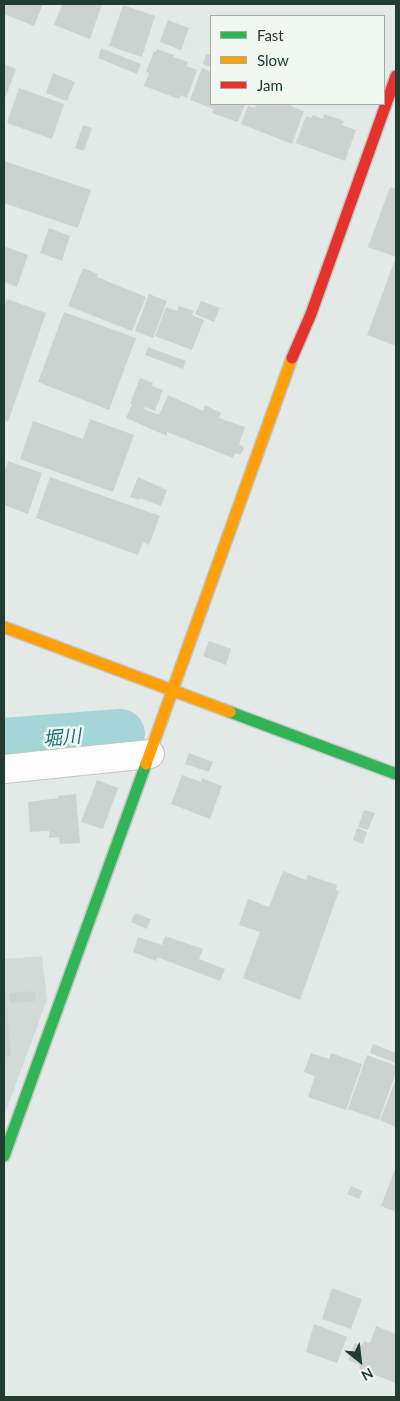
<!DOCTYPE html>
<meta charset="utf-8">
<style>
body{margin:0}
#map{position:relative;width:400px;height:1401px;overflow:hidden;background:#e3e9e6;font-family:Lato,sans-serif}
canvas{display:block}
.frame{position:absolute;inset:0;border:5px solid #223c32;pointer-events:none}
.legend{position:absolute;left:210px;top:15px;width:175px;height:90px;box-sizing:border-box;background:#f1f8f4;border:1px solid #9eada6;margin:0;padding:6px 9px;list-style:none;font-size:15px;color:#223c32}
.legend li{display:flex;align-items:center;gap:10px;height:25px}
.legend b{width:25px;border:1px solid #9eada6}
.north{position:absolute;left:335px;top:1336px;width:50px;height:50px;-webkit-text-stroke:4px #f1f8f4;paint-order:stroke;rotate:151deg;font-size:14px;font-weight:700;line-height:20px;text-align:center;color:#223c32}
.north::after{content:'';display:block;margin:auto;width:18px;height:22px;background:#223c32;clip-path:polygon(50% 0,100% 100%,50% 72%,0 100%)}
</style>
<div id="map">
<canvas width="400" height="1401"></canvas>
<div class="frame"></div>
<ul class="legend">
<li><b style="height:6px;background:#30b455"></b>Fast</li>
<li><b style="height:6px;background:#ff9f0a"></b>Slow</li>
<li><b style="height:6px;background:#e5322d"></b>Jam</li>
</ul>
<div class="north">N</div>
</div>
<script>
const ctx = document.querySelector('canvas').getContext('2d');
ctx.lineJoin = 'round';
function paint(path, color) {
  ctx.fillStyle = color;
  ctx.fill(path, 'evenodd');
}
function stroke(path, color, width, dash) {
  ctx.strokeStyle = color;
  ctx.lineWidth = width;
  ctx.lineCap = dash ? 'butt' : 'round';
  ctx.setLineDash(dash || []);
  ctx.stroke(path);
}
function label(font, color, halo, rows, align = 'center') {
  ctx.font = font + ' Lato,"Noto Sans JP",sans-serif';
  ctx.lineWidth = 5;
  ctx.setLineDash([]);
  ctx.textBaseline = 'middle';
  ctx.strokeStyle = halo;
  ctx.fillStyle = color;
  for (const [text, x, y, turn = 0] of rows) {
    ctx.save();
    ctx.translate(x, y);
    ctx.rotate((+turn || 0) * Math.PI / 180);
    ctx.textAlign = isNaN(turn) ? turn : align;
    if (halo) ctx.strokeText(text, 0, 0);
    ctx.fillText(text, 0, 0);
    ctx.restore();
  }
}
paint(new Path2D(`
 M42,956l5,44 -43,116v-157z`), '#d1dad6');
stroke(new Path2D(`
 M4,743l116,-9`), '#a4d5d7', 50);
paint(new Path2D(`
 M4,4h39l-9,22 -30,-12z
 M62,4h40l-12,35 -36,-14z
 M123,5l32,11 -13,41 -33,-11z
 M168,20l21,8 -8,22 -21,-8z
 M101,48l40,16 -4,10 -39,-16z
 M157,49l17,6 -1,2 15,5 -1,4 10,4 -10,28 -6,-3 -2,4 -35,-13 5,-13 -3,-1 8,-21 2,1z
 M206,54l5,1v12l-8,-3z
 M4,64l12,5 -12,32z
 M202,68l9,4v32h34l-7,18 -26,-9 2,-4 -24,-9z
 M53,73l22,9 -8,19 -21,-8z
 M19,88l45,16 -12,35 -45,-16z
 M256,104h30l18,7 -12,33 -51,-20 7,-18 7,2z
 M324,114l20,7 -2,4 14,5 -11,31 -49,-18 10,-27 5,2 2,-3 10,4z
 M83,125l9,3 -8,23 -9,-3z
 M4,161l87,29 -13,38 -74,-25z
 M390,187l6,2v157l-29,-11 29,-78 -28,-10z
 M49,228l21,8 -8,25 -22,-8z
 M4,246l24,9 -11,32 -13,-5z
 M83,268l15,6 -1,3 49,20 -14,34 -64,-25z
 M149,294l18,7 -14,37 -18,-7z
 M7,299l39,14 -38,109 -4,-2v-112z
 M201,301l19,7 -6,14 -19,-8z
 M179,306l15,5 -2,4 12,5 -12,30 -37,-14 11,-29 11,4z
 M64,312l72,26 -27,72 -71,-28z
 M148,347l38,14 -3,8 -38,-14z
 M140,378l13,5 -1,3 11,4 -8,21 -10,-4 -1,2 15,6 9,-20 35,16 2,-6 16,8 -2,5 26,9 -6,17 5,3 -3,8 -6,-2 -2,5 -66,-26v4l-41,-18 6,-14h-2z
 M90,419l44,16 -21,57 -93,-33 13,-38 50,18z
 M8,461l34,12 -14,41 -24,-9v-31z
 M50,477l110,39 -11,29 -6,-3 -5,13 -102,-37z
 M138,477l29,13 -6,16 -21,-8 -1,2 -9,-3z
 M209,641l22,8 -5,16 -23,-9z
 M189,753l24,9 -4,10 -24,-8z
 M182,775l19,7 1,-4 20,8 -12,33 -39,-15z
 M97,780l21,8 -15,41 -22,-7z
 M76,794l4,49 -20,1 -1,-7 -10,1v-7l-19,1 -2,-30 30,-4v-2z
 M364,810l11,3 -7,17 -10,-3z
 M357,828l10,4 -4,12 -10,-4z
 M283,871l23,9 2,-5 29,10 -1,5 3,1 -39,109 -57,-22 17,-46 -21,-7 9,-26 21,8z
 M135,913l16,6 -4,10 -16,-7z
 M165,936l38,13 -4,10 26,10 -5,12 -63,-24 -1,4 -23,-9 5,-15 24,8z
 M4,988h1l6,69h-7z
 M35,991l1,10 -26,2 -1,-10z
 M373,1044l23,9v10l-26,-10z
 M311,1053l18,6 2,-6 31,11 -16,46 -38,-13 7,-21 -11,-4z
 M367,1055l29,11v6l-17,48 -31,-11z
 M396,1079v48l-16,-7z
 M395,1169l1,1v42l-15,-6z
 M351,1186l11,5 -3,8 -12,-5z
 M332,1288l30,11 -11,30 -29,-10z
 M314,1324l33,13 -10,26 -31,-11z
 M376,1326l20,8v49l-37,-14 1,-4 -12,-5 7,-17 7,3 2,-5 6,2z`), '#ccd2cf');
const street = new Path2D(`
 M4,769l146,-15`);
const fast = new Path2D(`
 M230,712l166,62
 M4,1156l142,-392`);
const slow = new Path2D(`
 M4,627l226,85
 M146,764l146,-406`);
const jam = new Path2D(`
 M292,358l19,-44 85,-238`);
stroke(street, '#c0c6c3', 30);
stroke(fast, '#bfc7c3', 14);
stroke(slow, '#bfc7c3', 14);
stroke(jam, '#bfc7c3', 14);
stroke(street, '#fbfcfb', 28);
stroke(fast, '#30b455', 11);
stroke(slow, '#ff9f0a', 11);
stroke(jam, '#e5322d', 11);
label('italic 19px', '#1d7177', '#f1f8f4', [
 ["堀川",62,738,-5]
]);
</script>
